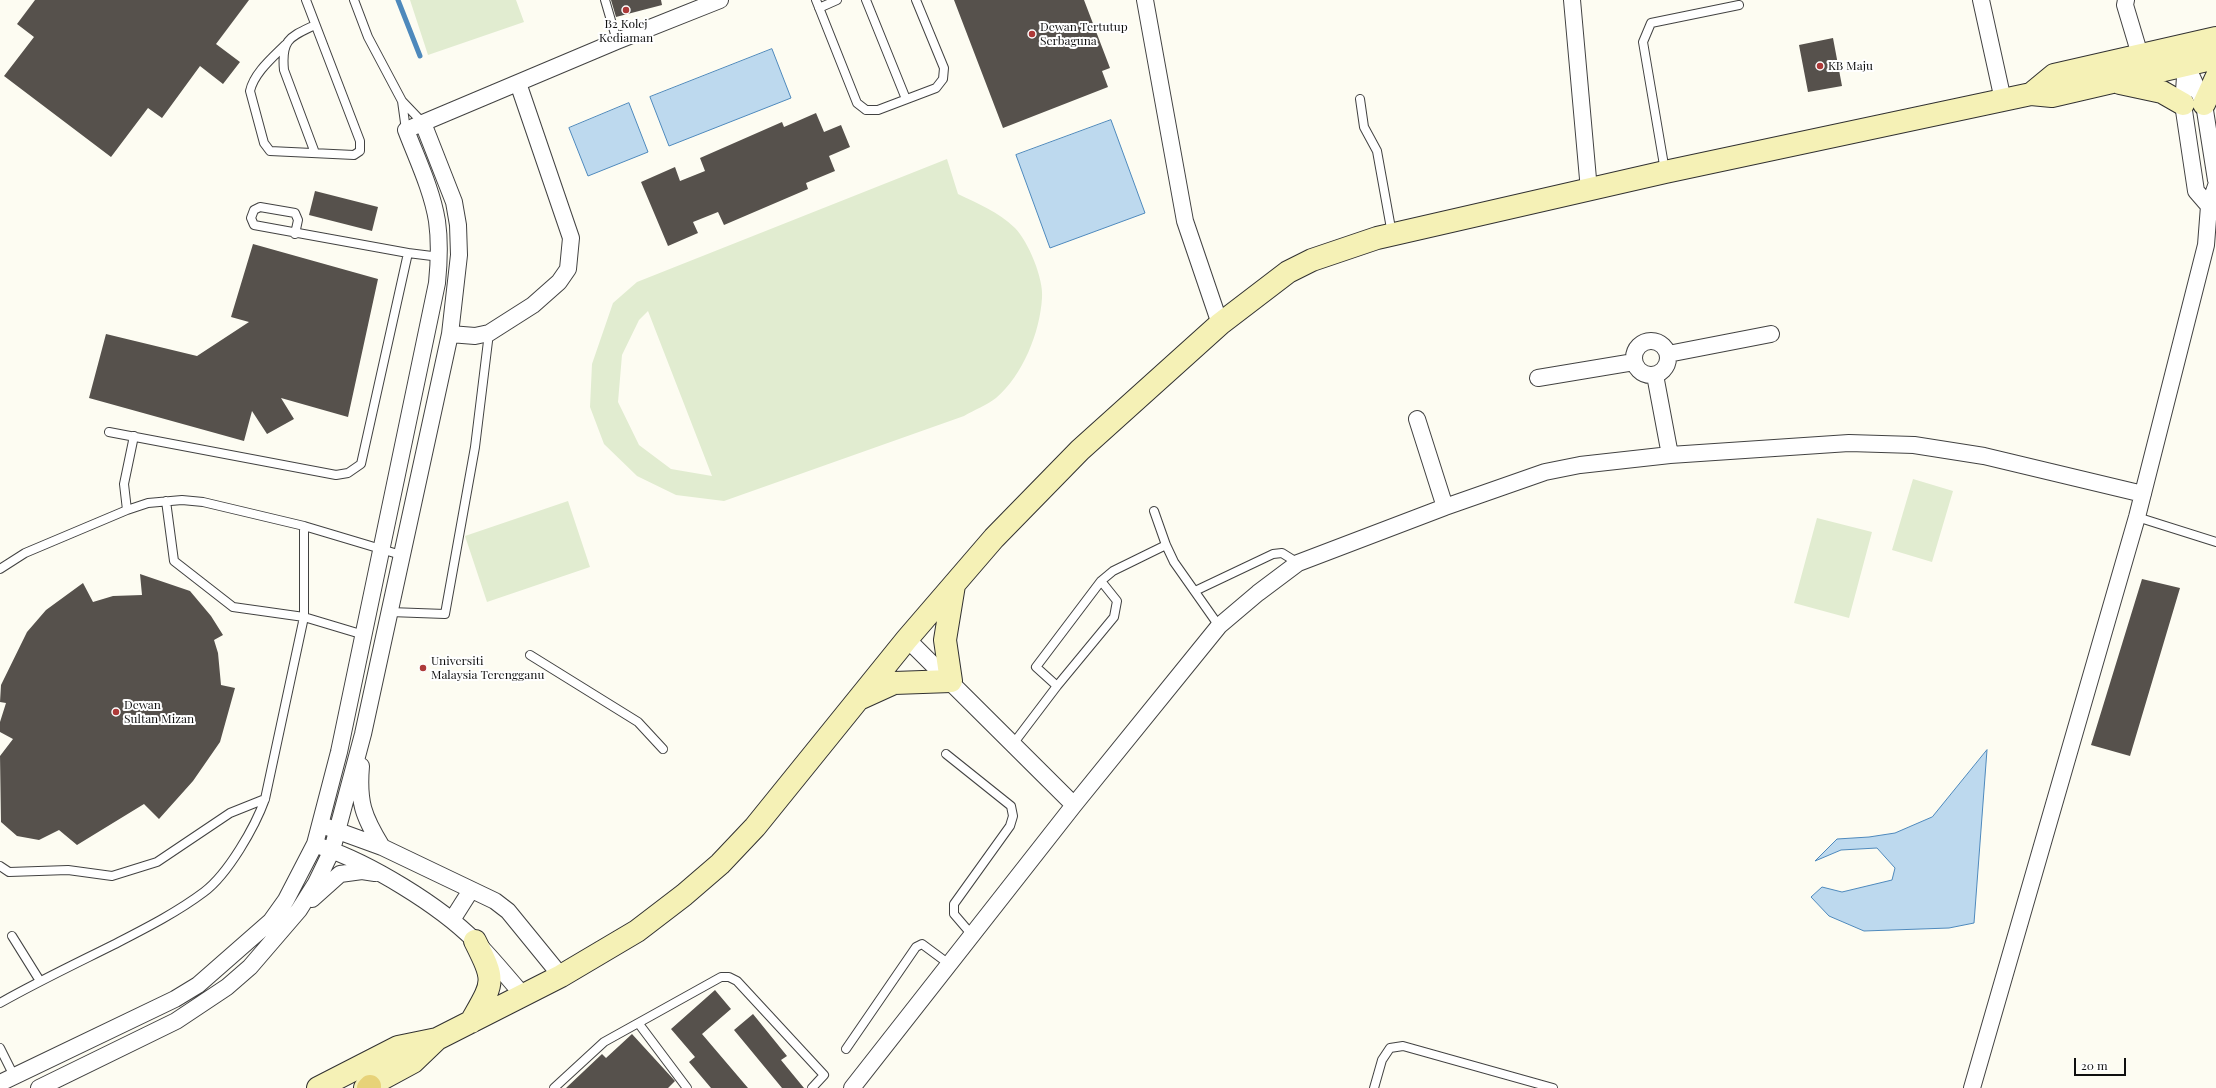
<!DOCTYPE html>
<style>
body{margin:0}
#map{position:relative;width:2216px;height:1088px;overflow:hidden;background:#fdfcf2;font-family:"Playfair Display",serif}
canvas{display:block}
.scale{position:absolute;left:2074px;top:1058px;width:52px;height:18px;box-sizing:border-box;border:2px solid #0f0f0f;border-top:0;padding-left:5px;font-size:12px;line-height:14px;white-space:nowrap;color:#0f0f0f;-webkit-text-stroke:3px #fff;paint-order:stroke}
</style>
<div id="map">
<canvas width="2216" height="1088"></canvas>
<div class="scale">20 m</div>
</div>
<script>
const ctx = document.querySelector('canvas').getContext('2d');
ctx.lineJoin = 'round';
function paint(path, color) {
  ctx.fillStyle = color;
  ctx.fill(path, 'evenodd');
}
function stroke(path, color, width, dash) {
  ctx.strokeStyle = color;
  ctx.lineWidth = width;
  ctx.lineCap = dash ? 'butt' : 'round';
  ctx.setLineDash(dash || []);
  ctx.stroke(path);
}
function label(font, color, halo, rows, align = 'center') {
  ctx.font = font + ' "Playfair Display",serif';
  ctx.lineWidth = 4;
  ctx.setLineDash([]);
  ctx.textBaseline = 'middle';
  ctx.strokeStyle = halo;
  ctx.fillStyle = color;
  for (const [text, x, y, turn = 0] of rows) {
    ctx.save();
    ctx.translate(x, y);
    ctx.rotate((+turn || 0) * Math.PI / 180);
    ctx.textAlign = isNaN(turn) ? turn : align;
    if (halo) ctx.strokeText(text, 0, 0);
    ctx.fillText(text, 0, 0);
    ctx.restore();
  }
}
paint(new Path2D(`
 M410,0h106l8,22 -96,33z
 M947,159l11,35c21,10 40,18 57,34 13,13 29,51 27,70 -2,34 -19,77 -46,100 -9,7 -22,12 -32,18l-240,85 -48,-6 -39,-19 -33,-32 -14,-37 2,-43 21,-61 24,-21zM648,311l64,165 -41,-7 -32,-24 -21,-43 4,-47 17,-35z
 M1913,479l40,12 -21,71 -40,-12z
 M568,501l22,66 -103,35 -22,-66z
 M1817,518l55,14 -23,86 -55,-15z`), '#e1ecd0');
const water = new Path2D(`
 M772,49l19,49 -122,48 -19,-49z
 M629,103l19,49 -60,24 -19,-48z
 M1111,120l34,93 -95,35 -34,-93z
 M1987,750l-13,173 -25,5 -85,3 -35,-15 -18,-19 11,-10 20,5 50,-12 3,-12 -18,-20 -36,2 -26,11 22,-22 32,-2 26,-4 37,-16z`);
paint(water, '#bdd9ee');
stroke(water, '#4e89bc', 1);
stroke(new Path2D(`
 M398,0l22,56`), '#4e89bc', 5);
paint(new Path2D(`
 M35,0h214l-33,44 24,18 -17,22 -23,-18 -38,52 -14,-10 -37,49 -107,-81 30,-39 -17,-13z
 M611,0h50l1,5 -46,12z
 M954,0h130l26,68 -8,3 6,16 -105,41z
 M1833,38l9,48 -34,6 -9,-47z
 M816,113l8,19 17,-7 9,22 -21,9 6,15 -29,12 2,6 -84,36 -6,-13 -25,10 5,11 -30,13 -27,-64 34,-15 5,14 25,-10 -5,-13 82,-36 2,5z
 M315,191l63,16 -6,24 -63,-16z
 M253,244l125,35 -30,138 -67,-19 13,21 -27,15 -15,-23 -8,30 -155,-43 17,-64 91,22 52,-34 -18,-5z
 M140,574l50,17 21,25 12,19 -9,5 4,13 3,32 14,3 -15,54 -27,39 -34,38 -15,-15 -67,41 -18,-15 -20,10 -22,-4 -16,-14 -1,-66 13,-17 -13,-7v-10l6,-19 -6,-1 1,-17 26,-53 19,-22 37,-27 10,19 20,-6 29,-1z
 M2142,579l38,9 -50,168 -39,-11z
 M715,990l16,19 -29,25 46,54h-37l-22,-26 6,-5 -24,-28z
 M753,1014l34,42 -6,4 23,28h-22l-48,-58z
 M632,1034l43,47 -7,7h-102l36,-34 4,4z`), '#56514c');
const lane = new Path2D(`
 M354,0l14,37 34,64 21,22
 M605,0l12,41
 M816,0l41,103 9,7h12l58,-22 7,-9 1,-11 -28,-68
 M866,0l40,99
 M819,8l18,-8
 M285,45c-13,13 -31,28 -35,46l14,52 6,8 84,4 6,-4v-10l-54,-141
 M1360,99l4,28 13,24 15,83
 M402,101l4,29
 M315,153l-31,-83c-3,-31 6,-33 31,-45
 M1665,171l-22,-129 8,-19 88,-18
 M408,253l32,4
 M109,432l227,43 12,-2 13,-9 47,-211 -154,-28 -3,-7 3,-8 6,-3 35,6 3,7 -3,14
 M166,501l8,60 59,46 71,10 60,18
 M127,510l-3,-26 10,-48
 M1154,511l12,34 8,17 45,64
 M2137,517l79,25
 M0,569l25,-16 102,-43 21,-7 34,-3 21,2 101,24 97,29
 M1195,591l78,-37 9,-1 16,10
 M390,612l55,2 30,-167 14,-114
 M530,655l108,67 25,27
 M1057,686l57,-69 3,-16 -16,-20
 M1013,744l44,-58 -21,-19 65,-86 12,-10 53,-26
 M946,754l65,52 2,10 -3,10 -56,78v10l18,21
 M0,866l9,6 59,-2 44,6 45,-14 73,-49 35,-14
 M12,936l28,45
 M0,1003c37,-21 75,-39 113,-58 31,-16 63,-32 91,-53 24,-18 51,-65 61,-93l39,-182v-91
 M639,1024l48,64
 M0,1048l14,28
 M846,1049l70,-102 6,-3 27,20
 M554,1088l50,-46 117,-65h8l8,4 87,94 -12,13
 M1374,1088l8,-28 8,-12 13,-2 150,42`);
const street = new Path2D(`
 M1145,0l40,221 35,103
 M1572,0l17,190
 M1981,0l22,100
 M2126,0l-1,5 15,50
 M2186,64l-3,40 13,87 13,15
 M2187,66l17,38 12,76
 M450,334l25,2 14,-3 44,-28 26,-23 9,-13 3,-31 -53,-155
 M1634 358a17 17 0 1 1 34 0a17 17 0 1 1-34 0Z
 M1668,354l103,-20
 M1655,375l15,80
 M1538,378l96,-16
 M1417,419l28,88
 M907,639l167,166
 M361,766c-3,36 2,50 21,81
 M327,827l55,20 113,54 13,10 53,65
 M322,847c48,16 117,58 153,94 17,17 32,36 48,54
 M312,899l28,-25 22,-3 13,2
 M452,920l19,-30
 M0,1083l175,-84 23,-14 73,-64 15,-21 29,-56 24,-92 98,-469c2,-20 3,-41 0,-62 -5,-31 -20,-62 -31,-91l211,-89 103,-41
 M39,1088l137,-67 51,-34 23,-20 49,-57 17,-27 16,-33 31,-116 87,-400 9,-79 -1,-30 -4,-23 -31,-79
 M852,1088l222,-283 145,-179 39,-33 40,-30 147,-56 100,-35 35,-7 90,-10 179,-12 65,2 70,11 159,38
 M1972,1088l165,-571 69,-272 3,-39 7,-20`);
const secondary = new Path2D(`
 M2120,83l42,9 21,12
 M2031,94l23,-19 162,-37
 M2204,104l12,-26
 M861,698l33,-15 57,-2 -6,-41 9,-55
 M471,1022c23,-41 25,-39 4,-81
 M318,1088l80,-41 39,-8 124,-63 76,-45 47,-36 36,-31 35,-37 152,-188 87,-101 86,-88 140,-126 68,-52 24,-12 65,-22 288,-66 366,-78 21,2 164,-38
 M365,1088l48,-26 24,-23`);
const primary = new Path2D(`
 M368,1088l2,-2`);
stroke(lane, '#424242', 10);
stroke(street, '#424242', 18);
stroke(secondary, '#313131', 24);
stroke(primary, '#202020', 24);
stroke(lane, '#fff', 8);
stroke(street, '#fff', 16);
stroke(secondary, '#f5f1b6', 22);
stroke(primary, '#e7d279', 22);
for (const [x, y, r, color] of [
 [626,10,4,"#ad3a39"],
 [1032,34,4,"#ad3a39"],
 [1820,66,4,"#ad3a39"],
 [423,668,4,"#ad3a39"],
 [116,712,4,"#ad3a39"]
]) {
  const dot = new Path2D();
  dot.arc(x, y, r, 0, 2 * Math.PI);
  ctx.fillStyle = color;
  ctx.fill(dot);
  stroke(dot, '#fff', 1.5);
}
label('12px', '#0f0f0f', '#fff', [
 ["B2 Kolej",626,24,"center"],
 ["Kediaman",626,38,"center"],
 ["Dewan Tertutup",1040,27],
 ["Serbaguna",1040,41],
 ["KB Maju",1828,66],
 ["Universiti",431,661],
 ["Malaysia Terengganu",431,675],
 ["Dewan",124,705],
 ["Sultan Mizan",124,719]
], 'left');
</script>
